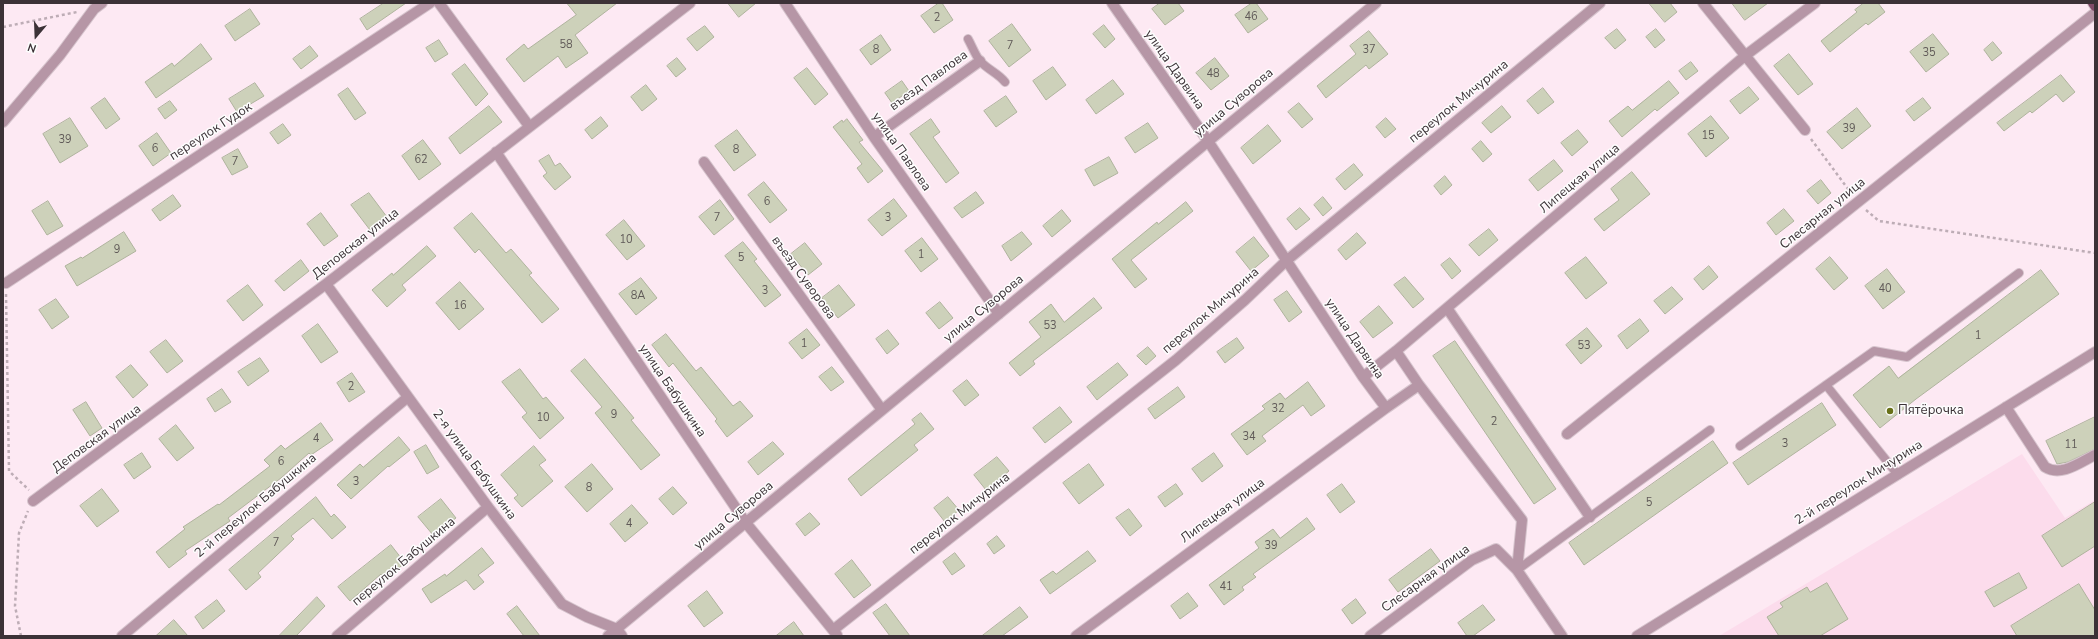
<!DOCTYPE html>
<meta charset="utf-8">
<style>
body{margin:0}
#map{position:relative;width:2098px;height:639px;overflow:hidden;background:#fde9f3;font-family:"Nunito Sans",sans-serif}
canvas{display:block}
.frame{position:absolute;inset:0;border:4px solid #3c3237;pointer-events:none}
.north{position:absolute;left:16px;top:16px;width:40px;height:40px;-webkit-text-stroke:3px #fdfdfd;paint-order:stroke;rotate:199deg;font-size:11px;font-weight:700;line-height:16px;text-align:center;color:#3c3237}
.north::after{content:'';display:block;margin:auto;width:14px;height:18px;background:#3c3237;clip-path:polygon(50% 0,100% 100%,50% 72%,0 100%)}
</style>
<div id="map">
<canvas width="2098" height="639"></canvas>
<div class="frame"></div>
<div class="north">N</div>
</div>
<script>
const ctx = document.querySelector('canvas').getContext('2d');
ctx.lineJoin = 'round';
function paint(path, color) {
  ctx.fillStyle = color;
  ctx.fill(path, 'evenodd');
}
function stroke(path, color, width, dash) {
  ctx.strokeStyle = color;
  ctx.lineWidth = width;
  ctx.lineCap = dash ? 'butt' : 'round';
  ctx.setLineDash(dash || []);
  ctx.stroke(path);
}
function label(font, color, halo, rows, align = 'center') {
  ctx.font = font + ' "Nunito Sans",sans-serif';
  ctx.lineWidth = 3;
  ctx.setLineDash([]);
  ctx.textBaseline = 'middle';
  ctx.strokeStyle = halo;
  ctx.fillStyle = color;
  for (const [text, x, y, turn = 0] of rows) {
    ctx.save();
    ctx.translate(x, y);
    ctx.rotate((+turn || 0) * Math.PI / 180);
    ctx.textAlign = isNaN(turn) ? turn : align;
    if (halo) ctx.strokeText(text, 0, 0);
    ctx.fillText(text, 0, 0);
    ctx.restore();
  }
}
paint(new Path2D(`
 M2022,454l43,64 30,-18v136h-376z`), '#fcdcec');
const building = new Path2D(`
 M384,3h22l-39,27 -7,-11z
 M567,3h50l-42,32 13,18 -22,15 -8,-12 -34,26 -18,-23 18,-15 4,5 48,-34z
 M728,3h28l-17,14z
 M939,3h3l11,17 -19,13 -13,-17z
 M1160,3h18l6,8 -19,14 -13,-16z
 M1252,3h4l12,16 -20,14 -13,-18z
 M1649,3h21l7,9 -12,10z
 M1732,3h36l-23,17z
 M1864,3h14l7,9 -17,13 -2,-2 -36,29 -9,-11 36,-29 -2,-2z
 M250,9l10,15 -25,17 -10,-15z
 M1012,24l19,26 -22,17 -20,-26z
 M1104,25l11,14 -10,9 -12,-14z
 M705,26l9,11 -17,14 -10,-12z
 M1617,29l9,11 -11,9 -10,-11z
 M1656,29l9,11 -10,8 -9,-11z
 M1369,31l19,23 -19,15 -3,-4 -40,33 -9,-12 39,-32 -6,-8z
 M1933,34l16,20 -23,18 -16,-20z
 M881,35l10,15 -20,15 -11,-15z
 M439,40l9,14 -13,8 -9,-14z
 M1993,42l9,11 -10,8 -8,-11z
 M201,44l11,15 -56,39 -11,-16 27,-19 2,3z
 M310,46l8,10 -17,13 -8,-10z
 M1789,54l24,30 -15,11 -24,-29z
 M677,58l9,11 -10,8 -9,-11z
 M1215,58l14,18 -18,14 -15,-17z
 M1691,62l7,9 -12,9 -7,-9z
 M465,64l23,30 -12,12 -24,-32z
 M1053,67l13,18 -20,15 -13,-19z
 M807,68l21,26 -13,11 -21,-27z
 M2061,75l14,17 -12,10 -7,-8 -24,19 -2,-2 -26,20 -7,-8z
 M1113,80l11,14 -28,20 -10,-14z
 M902,81l7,10 -17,12 -7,-10z
 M1669,81l10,12 -22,18 -2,-2 -33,28 -13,-16 19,-15 4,4z
 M255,83l9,13 -27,16 -8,-13z
 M646,85l11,14 -15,12 -11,-14z
 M1749,87l10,12 -19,15 -10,-13z
 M348,88l18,25 -11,7 -17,-25z
 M1543,88l11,14 -16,12 -11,-13z
 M1006,96l11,16 -21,15 -12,-16z
 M105,98l15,21 -14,10 -15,-21z
 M1923,98l8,10 -17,13 -8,-10z
 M170,101l7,9 -12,9 -7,-10z
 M1299,103l14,16 -11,9 -14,-16z
 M489,106l13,16 -42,32 -11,-16z
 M1502,106l9,11 -20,16 -9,-10z
 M1857,108l14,18 -29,23 -15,-17z
 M1711,116l18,22 -23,19 -18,-23z
 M601,117l7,9 -16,13 -7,-9z
 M70,118l18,28 -28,17 -17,-29z
 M1386,118l10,11 -11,9 -9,-11z
 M847,119l16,21 -4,2 24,29 -15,12 -11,-15 5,-4 -29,-37 9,-7 1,2z
 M931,119l9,13 -7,5 26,36 -13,10 -36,-49z
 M1148,123l10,15 -23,15 -10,-15z
 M283,124l8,11 -13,9 -8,-11z
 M1268,125l13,16 -28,23 -12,-16z
 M737,130l19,25 -22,16 -19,-25z
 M1578,130l10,12 -16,14 -11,-13z
 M157,133l14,20 -18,13 -14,-20z
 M423,140l18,24 -22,16 -17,-24z
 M1481,141l11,13 -9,8 -11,-13z
 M238,149l10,18 -16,8 -10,-17z
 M549,155l6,11 5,-3 11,14 -16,13 -12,-14 4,-3 -8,-12z
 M1109,157l9,16 -24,13 -9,-16z
 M1554,160l9,11 -25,20 -9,-11z
 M1354,164l9,11 -18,15 -9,-11z
 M1632,172l18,22 -46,37 -10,-12 25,-19 -8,-11z
 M1445,176l7,9 -11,10 -7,-9z
 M1821,180l10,13 -13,11 -11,-13z
 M764,182l23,28 -17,13 -22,-28z
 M976,192l8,11 -22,15 -8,-10z
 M369,193l18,24 -17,13 -19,-25z
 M173,195l8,11 -21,15 -8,-11z
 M1323,197l9,11 -9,8 -9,-11z
 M894,199l13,17 -25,20 -14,-16z
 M720,200l14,19 -20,16 -15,-18z
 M48,201l15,25 -16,9 -15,-24z
 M1186,202l7,9 -62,49 16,19 -12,9 -23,-29 45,-37 1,2z
 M1300,208l10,11 -14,11 -9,-11z
 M1784,209l10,12 -18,14 -9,-12z
 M1062,210l9,11 -19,16 -9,-11z
 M321,213l17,23 -14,10 -17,-22z
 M472,213l34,40 5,-4 21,24 -3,2 30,34 -17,14 -63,-74 -4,4 -21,-25z
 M624,220l21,26 -18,14 -21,-25z
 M1489,229l9,11 -19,16 -10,-11z
 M124,232l12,19 -59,35 -12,-20 16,-9 1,1z
 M1022,232l10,12 -21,17 -9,-15z
 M1357,233l9,10 -20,17 -8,-10z
 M1254,237l15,19 -18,15 -15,-19z
 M922,238l16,21 -17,13 -16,-21z
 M743,242l14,17 -3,2 27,34 -16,12 -40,-51z
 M805,243l17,21 -14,11 -17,-21z
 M427,246l9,10 -34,29 4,5 -19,17 -15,-17 20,-17 1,2z
 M1586,257l21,26 -21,16 -21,-26z
 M1830,257l18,21 -14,12 -18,-21z
 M1450,258l11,13 -9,8 -11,-14z
 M301,260l8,11 -25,20 -9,-10z
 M1709,266l9,11 -15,13 -9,-11z
 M1887,269l18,23 -22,17 -18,-23z
 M2041,270l18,24 -143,105 -36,29 -27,-33 36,-29 9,12z
 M1405,277l19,22 -11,9 -19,-23z
 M641,278l16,20 -21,17 -17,-21z
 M460,282l24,27 -25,21 -23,-27z
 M248,285l15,20 -20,16 -16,-20z
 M839,285l16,20 -17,13 -16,-20z
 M1672,287l11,12 -18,15 -11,-13z
 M1287,291l15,21 -13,10 -15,-22z
 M1094,298l8,10 -69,53 2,3 -15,12 -11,-13 32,-26 -12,-15 22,-18 13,18z
 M56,299l13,18 -17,12 -13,-19z
 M940,302l13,16 -14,11 -13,-16z
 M1379,306l14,17 -20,15 -13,-16z
 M1640,319l9,12 -22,18 -9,-13z
 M318,324l20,28 -17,11 -19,-27z
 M1587,328l15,18 -21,18 -15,-19z
 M807,329l13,16 -18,14 -13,-16z
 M888,330l11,14 -12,10 -11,-15z
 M666,334l30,37 5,-4 32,39 7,-5 13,15 -26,21 -12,-16 2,-2 -44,-56 -4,4 -17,-22z
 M1237,338l7,10 -19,15 -8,-11z
 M166,340l17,21 -16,12 -17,-21z
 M1455,341l101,148 -22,15 -101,-148z
 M1148,347l8,9 -10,9 -9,-9z
 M260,358l9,13 -21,15 -10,-14z
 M585,359l49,59 -3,2 29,35 -19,15 -46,-57 7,-6 -31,-36z
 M1118,363l10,12 -31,25 -10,-13z
 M131,365l17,20 -15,13 -17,-21z
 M832,367l12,15 -13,9 -12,-14z
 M520,369l23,30 3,-2 18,21 -24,21 -18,-22 5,-4 -25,-31z
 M352,373l13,19 -16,10 -12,-19z
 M967,380l12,15 -14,11 -12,-15z
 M1308,382l17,24 -14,10 -8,-11 -41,31 4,5 -19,14 -16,-21 34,-25 -3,-3 18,-13 5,6z
 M1178,387l7,10 -30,22 -7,-10z
 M222,389l9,13 -16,10 -8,-13z
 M86,402l16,26 -12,8 -17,-26z
 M1822,403l14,22 -88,60 -15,-22z
 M1060,407l12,15 -27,21 -12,-15z
 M921,413l13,16 -20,16 4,5 -57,46 -13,-17 67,-55 -3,-4z
 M2095,417v32l-27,13 -11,2 -11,-23z
 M321,423l12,17 -22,15 -2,-2 -28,25 -53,40 2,3 -45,30 2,3 -18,14 -13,-16 29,-23 -2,-2 35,-23 1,1 51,-39 -6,-6 17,-15 4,4z
 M176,425l18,23 -17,13 -18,-22z
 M399,437l11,13 -21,17 -1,-1 -37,33 -14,-14 23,-21 3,3z
 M1713,441l15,22 -144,102 -15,-22z
 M773,442l11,12 -26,21 -10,-13z
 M426,445l13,22 -12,7 -13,-22z
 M534,446l12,14 -7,5 14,16 -31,26 -8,-9 4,-3 -17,-20z
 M142,453l9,14 -17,12 -10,-14z
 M1214,453l9,13 -21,16 -10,-13z
 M997,457l12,14 -23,19 -12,-15z
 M592,464l21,25 -26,23 -22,-25z
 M1089,464l15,21 -25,19 -16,-21z
 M1176,484l7,10 -18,13 -7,-10z
 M1342,484l13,18 -15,11 -13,-18z
 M673,487l14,16 -14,12 -14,-16z
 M102,489l17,22 -22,16 -17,-21z
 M316,497l15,20 3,-3 12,13 -14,12 -19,-21 -22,18 3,3 -36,34 3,4 -15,13 -17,-20z
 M948,497l11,13 -14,12 -11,-14z
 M441,499l15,19 -23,17 -15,-18z
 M2095,502v44l-33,21 -20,-31z
 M632,505l16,18 -23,19 -15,-18z
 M1129,509l13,17 -12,10 -14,-18z
 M810,513l10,11 -15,12 -9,-12z
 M1307,518l8,11 -62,45 3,3 -14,10 2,3 -20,15 -15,-20 50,-37 -4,-6 18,-13 7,9z
 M997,536l8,10 -11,8 -7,-10z
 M391,545l14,18 -20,16 -4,-5 -31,27 -12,-14z
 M482,548l12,15 -16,12 6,7 -10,8 -8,-10 -35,23 -9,-14 23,-15 1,2z
 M1431,549l9,12 -42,31 -9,-12z
 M1088,551l8,10 -46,33 -10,-14 13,-9 3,3z
 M955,553l10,13 -13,9 -9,-13z
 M852,560l19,25 -17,13 -19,-24z
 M2019,573l8,15 -33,19 -9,-15z
 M1827,583l21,36 -28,17h-41l-12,-19 16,-10 -3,-4 27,-16 3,5z
 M2079,584l16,26v26h-78l-6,-10z
 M707,591l16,22 -19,14 -16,-21z
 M1188,593l10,13 -18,13 -9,-13z
 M317,597l8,9 -29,30h-17z
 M1356,599l10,14 -14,11 -10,-14z
 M217,600l8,11 -22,18 -8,-12z
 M886,604l24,32h-20l-17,-23z
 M1483,605l12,15 -22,16h-6l-9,-13z
 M517,606l23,30h-16l-17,-22z
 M1020,607l8,10 -26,19h-20z
 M174,620l14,16h-32z
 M794,622l10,14h-28z`);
paint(building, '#cdd1ba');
stroke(building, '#afb39d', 1);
const lane = new Path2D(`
 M968,39c4,7 7,16 12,22 8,9 18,12 25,21
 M1826,385l72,90
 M1740,446l134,-95 33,6 112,-84
 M1517,570l193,-140`);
const street = new Path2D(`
 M439,3l90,123
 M785,3l89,134 125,177
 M1112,3l96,138 155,236 23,31 33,-23 103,135 -5,50 45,66
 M1703,3l102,127
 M3,122l57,-67 34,-46 8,-6
 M874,137l106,-76
 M496,152l250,371 91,112
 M704,162l178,248
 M6,283l424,-280
 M326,284l162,223 74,97 25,13 30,12 5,7
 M1447,308l143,209
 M1396,351l23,34
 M1363,377l33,-26 350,-296 69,-52
 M2006,407l39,60c16,10 34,-4 50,-12
 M1567,434l528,-421
 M33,501l293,-217 364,-281
 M833,630l343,-270 69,-60 41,-39 314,-258
 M122,636l286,-239
 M337,636l151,-129
 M608,636l768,-633
 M1076,636l310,-228
 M1370,636l102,-76 24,-11 21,21
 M1637,636l458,-284`);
const primary = new Path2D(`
 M2093,3l2,3`);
stroke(lane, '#d6c4cd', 10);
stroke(street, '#d6c4cd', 12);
stroke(primary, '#d6c4cd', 12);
stroke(new Path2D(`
 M3,27l74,-15
 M1811,139l40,54
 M1866,210l13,11 216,32
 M6,294l3,177 20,19
 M21,636l-6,-30 4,-73 9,-22`), '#beadb6', 2.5, [3, 3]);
stroke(lane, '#b696a6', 8);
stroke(street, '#b696a6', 10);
stroke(primary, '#814c69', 10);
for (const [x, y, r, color] of [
 [1890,411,4,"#687119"]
]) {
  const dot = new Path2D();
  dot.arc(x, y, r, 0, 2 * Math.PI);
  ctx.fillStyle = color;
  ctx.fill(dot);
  stroke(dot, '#fdfdfd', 1.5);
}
label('11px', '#605a58', null, [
 ["46",1251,17],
 ["2",937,18],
 ["58",566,45],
 ["7",1010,46],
 ["8",876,50],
 ["37",1369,50],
 ["35",1929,53],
 ["48",1213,74],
 ["39",1849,129],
 ["15",1708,136],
 ["39",65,140],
 ["6",155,149],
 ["8",736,150],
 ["62",421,160],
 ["7",235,162],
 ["6",767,202],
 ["7",717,218],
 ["3",888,218],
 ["10",626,240],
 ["9",117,250],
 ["1",921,255],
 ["5",741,258],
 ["40",1885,289],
 ["3",765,291],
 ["8A",638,296],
 ["16",460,306],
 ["53",1050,326],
 ["1",1978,336],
 ["1",804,344],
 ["53",1584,346],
 ["2",351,387],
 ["32",1278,409],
 ["9",614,415],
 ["10",543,418],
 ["2",1494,422],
 ["34",1249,437],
 ["4",316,439],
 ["3",1785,444],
 ["11",2071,445],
 ["6",281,462],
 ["3",356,482],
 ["8",589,488],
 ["5",1649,503],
 ["4",629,524],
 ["7",276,543],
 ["39",1271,546],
 ["41",1226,587]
]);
label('13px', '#3c3237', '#fdfdfd', [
 ["улица Дарвина",1174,70,55],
 ["въезд Павлова",929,81,-36],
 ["переулок Мичурина",1459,102,-39],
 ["улица Суворова",1234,103,-40],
 ["переулок Гудок",211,132,-33],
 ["улица Павлова",901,152,55],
 ["Липецкая улица",1580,179,-40],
 ["Слесарная улица",1823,214,-39],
 ["Деповская улица",356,244,-38],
 ["въезд Суворова",803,278,54],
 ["улица Суворова",984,309,-39],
 ["переулок Мичурина",1211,311,-41],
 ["улица Дарвина",1354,339,56],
 ["улица Бабушкина",672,391,56],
 ["Деповская улица",97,439,-36],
 ["2-я улица Бабушкина",474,465,54],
 ["2-й переулок Мичурина",1859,483,-32],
 ["2-й переулок Бабушкина",256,506,-40],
 ["Липецкая улица",1223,511,-36],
 ["переулок Мичурина",960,514,-38],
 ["улица Суворова",734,516,-40],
 ["переулок Бабушкина",404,562,-40],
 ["Слесарная улица",1426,579,-36]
]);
label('13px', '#3c3237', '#fdfdfd', [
 ["Пятёрочка",1898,411]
], 'left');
</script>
